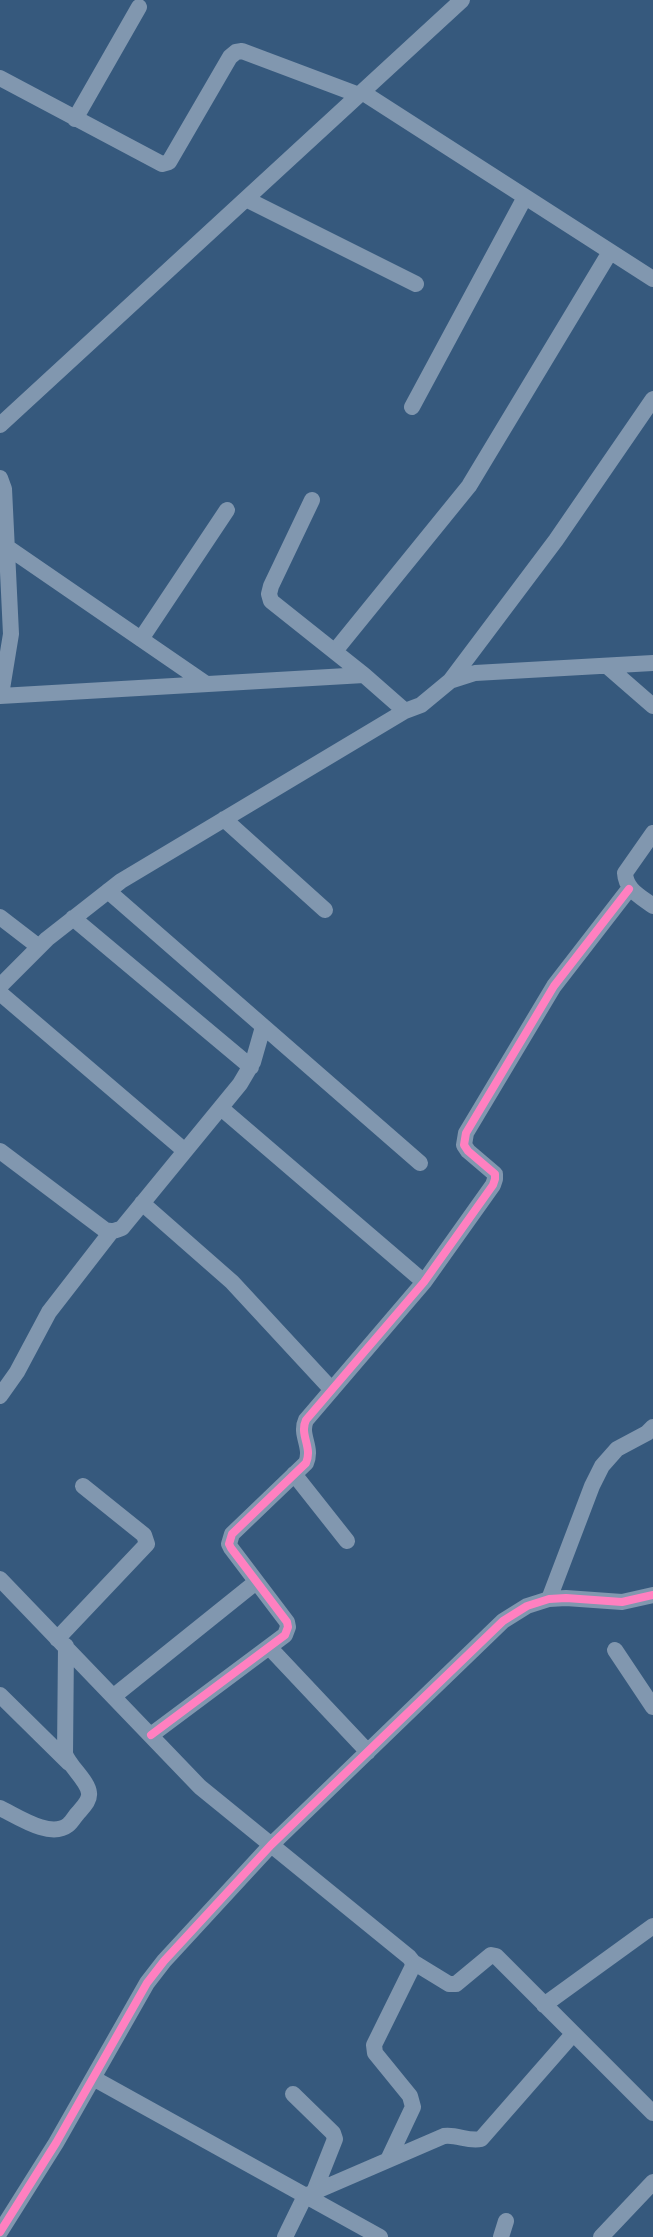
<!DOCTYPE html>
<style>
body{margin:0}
canvas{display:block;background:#36597d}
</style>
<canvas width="653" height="2237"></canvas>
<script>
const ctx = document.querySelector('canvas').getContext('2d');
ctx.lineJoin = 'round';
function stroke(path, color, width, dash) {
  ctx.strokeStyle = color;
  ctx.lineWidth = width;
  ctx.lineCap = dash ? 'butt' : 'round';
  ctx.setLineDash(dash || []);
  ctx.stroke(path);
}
stroke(new Path2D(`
 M0,78l162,86 7,-2 61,-105 6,-5 6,-1 117,44
 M362,92l291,187
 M75,119l64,-112
 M246,199l170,85
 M412,407l113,-210
 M0,425l462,-425
 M0,478l4,11 7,145 -10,61
 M312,500l-41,86 -2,8 2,7 93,74
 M7,547l198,136
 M141,639l86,-129
 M335,651l134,-165 141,-234
 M607,666l46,40
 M450,681l106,-141 97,-141
 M0,696l364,-21 41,36
 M224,819l101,91
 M653,833l-28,40c1,17 15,23 28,33
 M108,891l312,272
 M0,917l39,30
 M73,918l178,149
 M0,986l47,-47 74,-58 284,-170 16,-6 29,-24 25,-8 178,-10
 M0,993l185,158
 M221,1108l203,174
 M0,1151l105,79c7,2 10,1 17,-2l118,-144 13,-22 10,-35
 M142,1203l90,79 100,108
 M0,1396l17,-24 32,-60 62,-80
 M294,1474l53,67
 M0,1579l200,208 209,170 4,5 -1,6 -38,77 1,8 35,43 3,11 -25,53
 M549,1599l43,-113 10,-20 15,-17 30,-16 6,-6
 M57,1639l90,-95 -3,-9 -61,-49
 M269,1647l99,105
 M615,1650l38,57
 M0,1695l69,68
 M114,1696l142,-114
 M151,1735l134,-100 3,-8 -1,-5 -56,-74 -2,-4 3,-10 74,-71c7,-16 -7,-28 0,-43l118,-138 69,-97 2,-6v-5l-27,-23 -4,-6 2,-12 88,-147 75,-97
 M0,1808c17,8 50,31 68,17 4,-3 7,-9 10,-12 5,-6 12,-12 11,-20 -1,-12 -19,-26 -24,-39l1,-108
 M413,1962l36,22h7l35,-29 5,1 157,157
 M544,2005l109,-79
 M93,2078l287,159
 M293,2094l40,39 2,6 -21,53
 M0,2232l56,-89 91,-160 17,-22 107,-116 232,-224 24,-15 22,-7 17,-1 56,4 31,-7
 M285,2237l20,-41 139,-60c13,-2 24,6 37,3l92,-105
 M501,2237l5,-16
 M601,2237l52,-55`), '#8197af', 16);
stroke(new Path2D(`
 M151,1735l134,-100 3,-8 -1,-5 -56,-74 -2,-4 3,-10 74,-71c7,-16 -7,-28 0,-43l118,-138 69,-97 2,-6v-5l-27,-23 -4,-6 2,-12 88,-147 75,-97
 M0,2232l56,-89 91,-160 17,-22 107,-116 232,-224 24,-15 22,-7 17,-1 56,4 31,-7`), '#ff80c0', 8);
</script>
